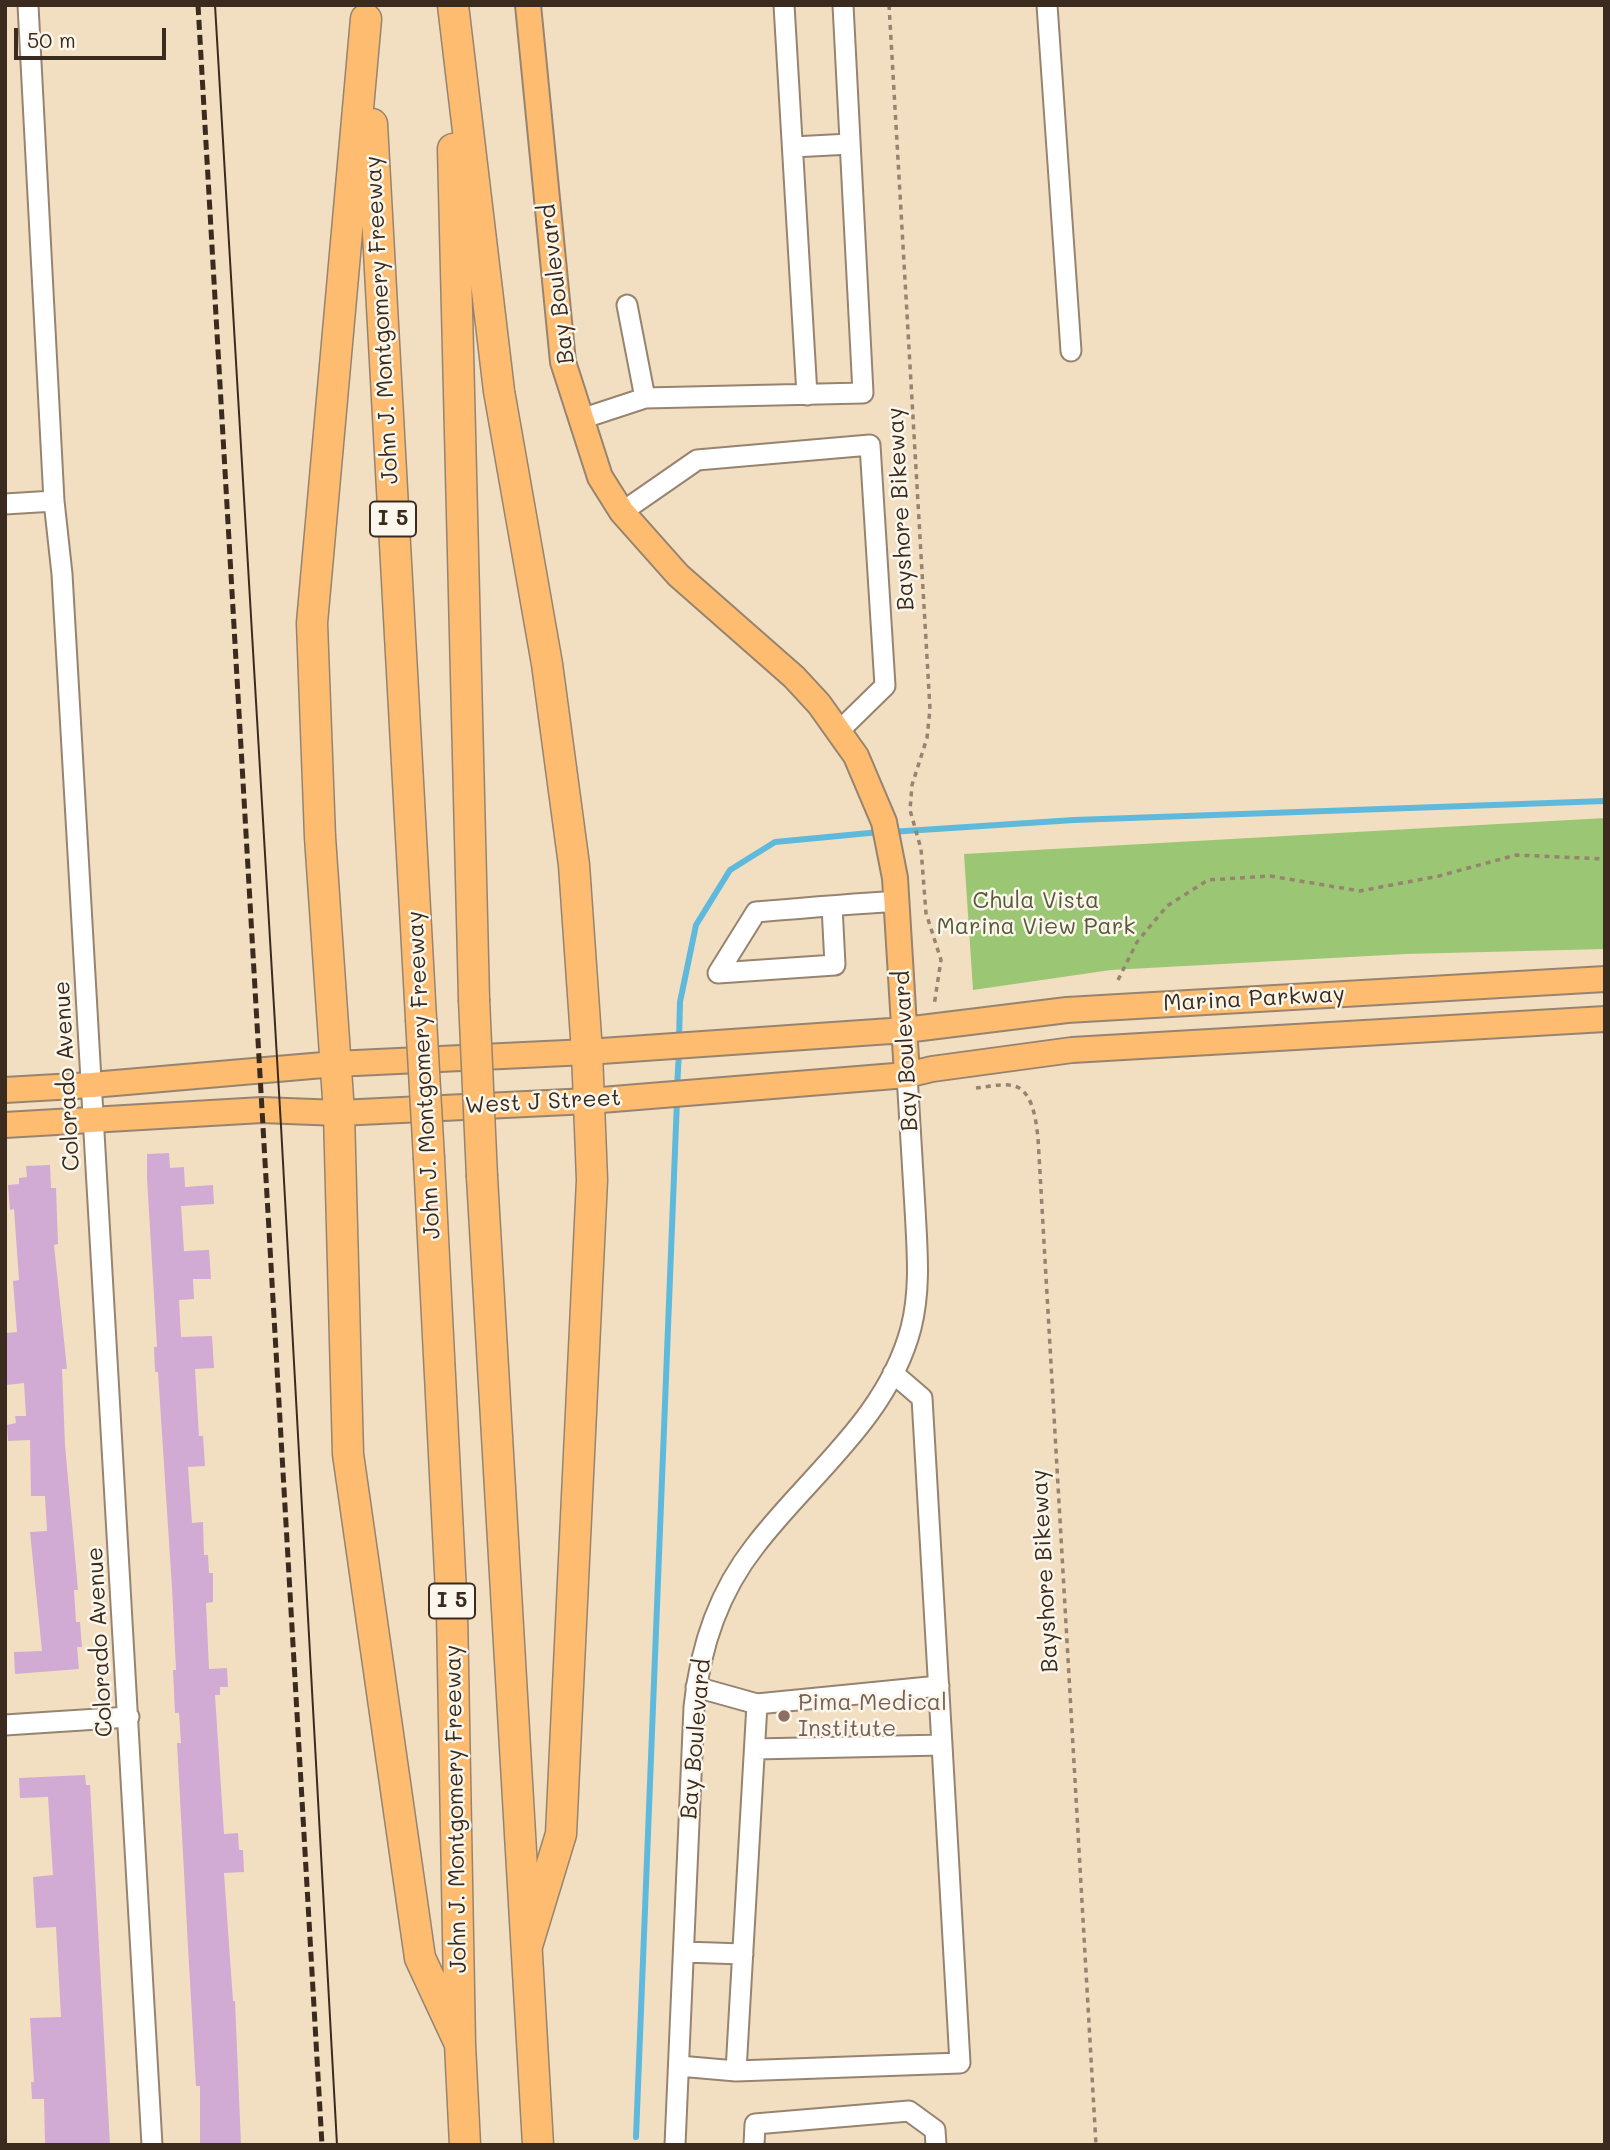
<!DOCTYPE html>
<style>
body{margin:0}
#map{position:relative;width:1610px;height:2150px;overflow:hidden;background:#f2dfc1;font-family:Mali,sans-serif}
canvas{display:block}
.frame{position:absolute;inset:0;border:7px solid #3b2a1e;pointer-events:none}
.scale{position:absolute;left:14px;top:28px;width:152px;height:32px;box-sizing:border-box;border:4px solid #3b2a1e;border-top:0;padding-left:9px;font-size:21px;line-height:24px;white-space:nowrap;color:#3b2a1e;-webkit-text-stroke:5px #fbf7ec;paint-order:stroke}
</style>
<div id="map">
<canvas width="1610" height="2150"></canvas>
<div class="frame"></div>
<div class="scale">50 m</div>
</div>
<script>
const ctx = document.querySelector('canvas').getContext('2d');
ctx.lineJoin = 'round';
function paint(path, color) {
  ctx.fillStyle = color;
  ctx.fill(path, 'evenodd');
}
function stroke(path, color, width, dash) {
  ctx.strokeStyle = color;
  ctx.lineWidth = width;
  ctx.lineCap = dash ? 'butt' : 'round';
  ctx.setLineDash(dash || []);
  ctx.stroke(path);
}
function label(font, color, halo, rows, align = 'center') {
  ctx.font = font + ' Mali,sans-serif';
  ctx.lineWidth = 5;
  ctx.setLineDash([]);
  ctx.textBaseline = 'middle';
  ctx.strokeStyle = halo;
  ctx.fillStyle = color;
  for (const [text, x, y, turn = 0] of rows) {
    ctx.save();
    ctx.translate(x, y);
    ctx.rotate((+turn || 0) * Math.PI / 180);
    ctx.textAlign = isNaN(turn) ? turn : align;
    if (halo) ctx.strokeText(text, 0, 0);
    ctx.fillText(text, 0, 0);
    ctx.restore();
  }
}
paint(new Path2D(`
 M1605,818v131l-199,5 -295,16 -138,20 -9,-136z`), '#9bc774');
stroke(new Path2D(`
 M890,832l184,-12 531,-19
 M679,1040l1,-38 16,-77 34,-55 45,-28 105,-10
 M677,1089l2,-38
 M636,2137l41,-1037`), '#5fb9dc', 6);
paint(new Path2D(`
 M169,1153l1,15 14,-1 1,20 28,-2 1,19 -33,2 3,45 25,-1 2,29h-18l1,20 -15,1 2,37 31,-1 2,32 -19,1 4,67h4l2,30 -17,1 4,56 11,-1 1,33h4l1,18h4v29l-7,1 3,66 18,-1 1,19h-8v8h-5l9,139 14,-1 1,17h4l1,22 -20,1 9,128h2l6,144h-41v-59h-4l-8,-139 -11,-204h4l-2,-30h-4l-2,-43h3l-4,-82 -14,-216h-3l-1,-25h3l-10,-169v-24z
 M50,1165l1,23h5l2,56 -4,1 13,124h-5l3,76 13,145h-4l2,32h4l2,25h-5l2,22 -64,5 -1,-22 28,-1 -12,-119 17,-1 -2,-35h-14l-1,-56 -22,1 -1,-16 9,-2 -1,-7h11l-2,-33 -17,2 -2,-52 12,-1 -4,-51 6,-1 -5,-71 -4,1 -2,-25 11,-1v-6l8,-1 -1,-11z
 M85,1775l1,10h4l20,360h-65l-1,-46h-12l-1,-17h3l-4,-64 31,-1 -5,-90 -20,1 -3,-51 20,-2 -5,-78 -28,1 -1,-20z`), '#d1abd3');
const minor = new Path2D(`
 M28,5l26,496 8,73 90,1571
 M784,5l23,390
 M1047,5l24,346
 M793,147l57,-3
 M627,305l18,93
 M581,419l64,-21 218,-5 -20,-388
 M5,504l49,-3
 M622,512l75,-52 173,-15 15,241 -46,45
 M832,906l3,59 -117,8 38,-61c47,-4 95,-8 142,-11
 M893,1373l29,25 20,347
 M757,1704l182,-18
 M5,1725l124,-8
 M684,1952l59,2
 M679,2066l57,5 21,-367 -61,-17
 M736,2071l224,-8 -18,-318 -187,4
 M675,2145l19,-438c6,-60 24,-114 61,-161 54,-71 132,-127 156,-218 10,-40 6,-79 4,-120 -3,-44 -5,-89 -8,-133
 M754,2145l1,-21 154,-13 26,19 1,15`);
const major = new Path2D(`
 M528,5l35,357 37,115 22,35 56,63 116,102 25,27 37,52 28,66 11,56 12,197
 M5,1090l87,-5 243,-21 252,-12 318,-22 162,-20 538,-31
 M5,1125l257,-15 77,3 250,-12 318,-26 25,-6 140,-19 533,-31`);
const highway = new Path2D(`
 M453,5l46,386 48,273 27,201 13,187 5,128 -31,654 -34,112
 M366,19l-54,604 8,214 19,276 9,341 72,504 40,86
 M372,124l49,895
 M453,149l21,850
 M429,1159l23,453 8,432 5,101
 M482,1177l56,968`);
stroke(minor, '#968470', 23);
stroke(major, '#968470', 28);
stroke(highway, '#968470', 33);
stroke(new Path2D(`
 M889,5l41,704 -3,29 -15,47 -2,25 11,39 5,64 15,47 -7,46
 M1118,980l19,-38 30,-36 41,-26 62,-4 90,15 79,-15 77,-21 89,4
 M976,1088c10,-1 22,-4 33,-3 24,1 27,36 29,53l58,1007`), '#968470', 3.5, [5, 5]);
stroke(minor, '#fff', 19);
stroke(major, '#fdbc6f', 24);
stroke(highway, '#fdbc6f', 30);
stroke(new Path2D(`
 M215,5l66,1121 56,1019`), '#3b2a1e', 2);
stroke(new Path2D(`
 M198,5l124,2140`), '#3b2a1e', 5, [10, 5]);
const highwayBridge = new Path2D(`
 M474,999l8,178
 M421,1019l8,140`);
stroke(highwayBridge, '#968470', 33, []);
stroke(highwayBridge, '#fdbc6f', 30);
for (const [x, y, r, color] of [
 [784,1716,7,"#8d6e63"]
]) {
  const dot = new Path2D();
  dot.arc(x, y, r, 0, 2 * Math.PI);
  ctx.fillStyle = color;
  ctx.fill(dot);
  stroke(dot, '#fbf7ec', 2.5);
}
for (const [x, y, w] of [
 [393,519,46],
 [452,1601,46]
]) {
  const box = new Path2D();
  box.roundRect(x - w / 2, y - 17.5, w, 35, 5);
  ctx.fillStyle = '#fbf7ec';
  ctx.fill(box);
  stroke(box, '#3b2a1e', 2);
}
label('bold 21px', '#3b2a1e', null, [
 ["I 5",393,519],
 ["I 5",452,1601]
]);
label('23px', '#3b2a1e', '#fbf7ec', [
 ["Bay Boulevard",557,284,-97],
 ["John J. Montgomery Freeway",382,320,-93],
 ["Bayshore Bikeway",901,509,-93],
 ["Marina Parkway",1254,999,-3],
 ["Bay Boulevard",906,1051,-93],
 ["John J. Montgomery Freeway",424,1075,-93],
 ["Colorado Avenue",67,1076,-93],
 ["West J Street",543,1102,-3],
 ["Bayshore Bikeway",1045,1571,-93],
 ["Colorado Avenue",100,1642,-93],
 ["Bay Boulevard",696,1739,-85],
 ["John J. Montgomery Freeway",456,1809,-91]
]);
label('23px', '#585938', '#fbf7ec', [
 ["Chula Vista",1036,901],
 ["Marina View Park",1036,927]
]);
label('23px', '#785e54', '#fbf7ec', [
 ["Pima Medical",798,1703],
 ["Institute",798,1729]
], 'left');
</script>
